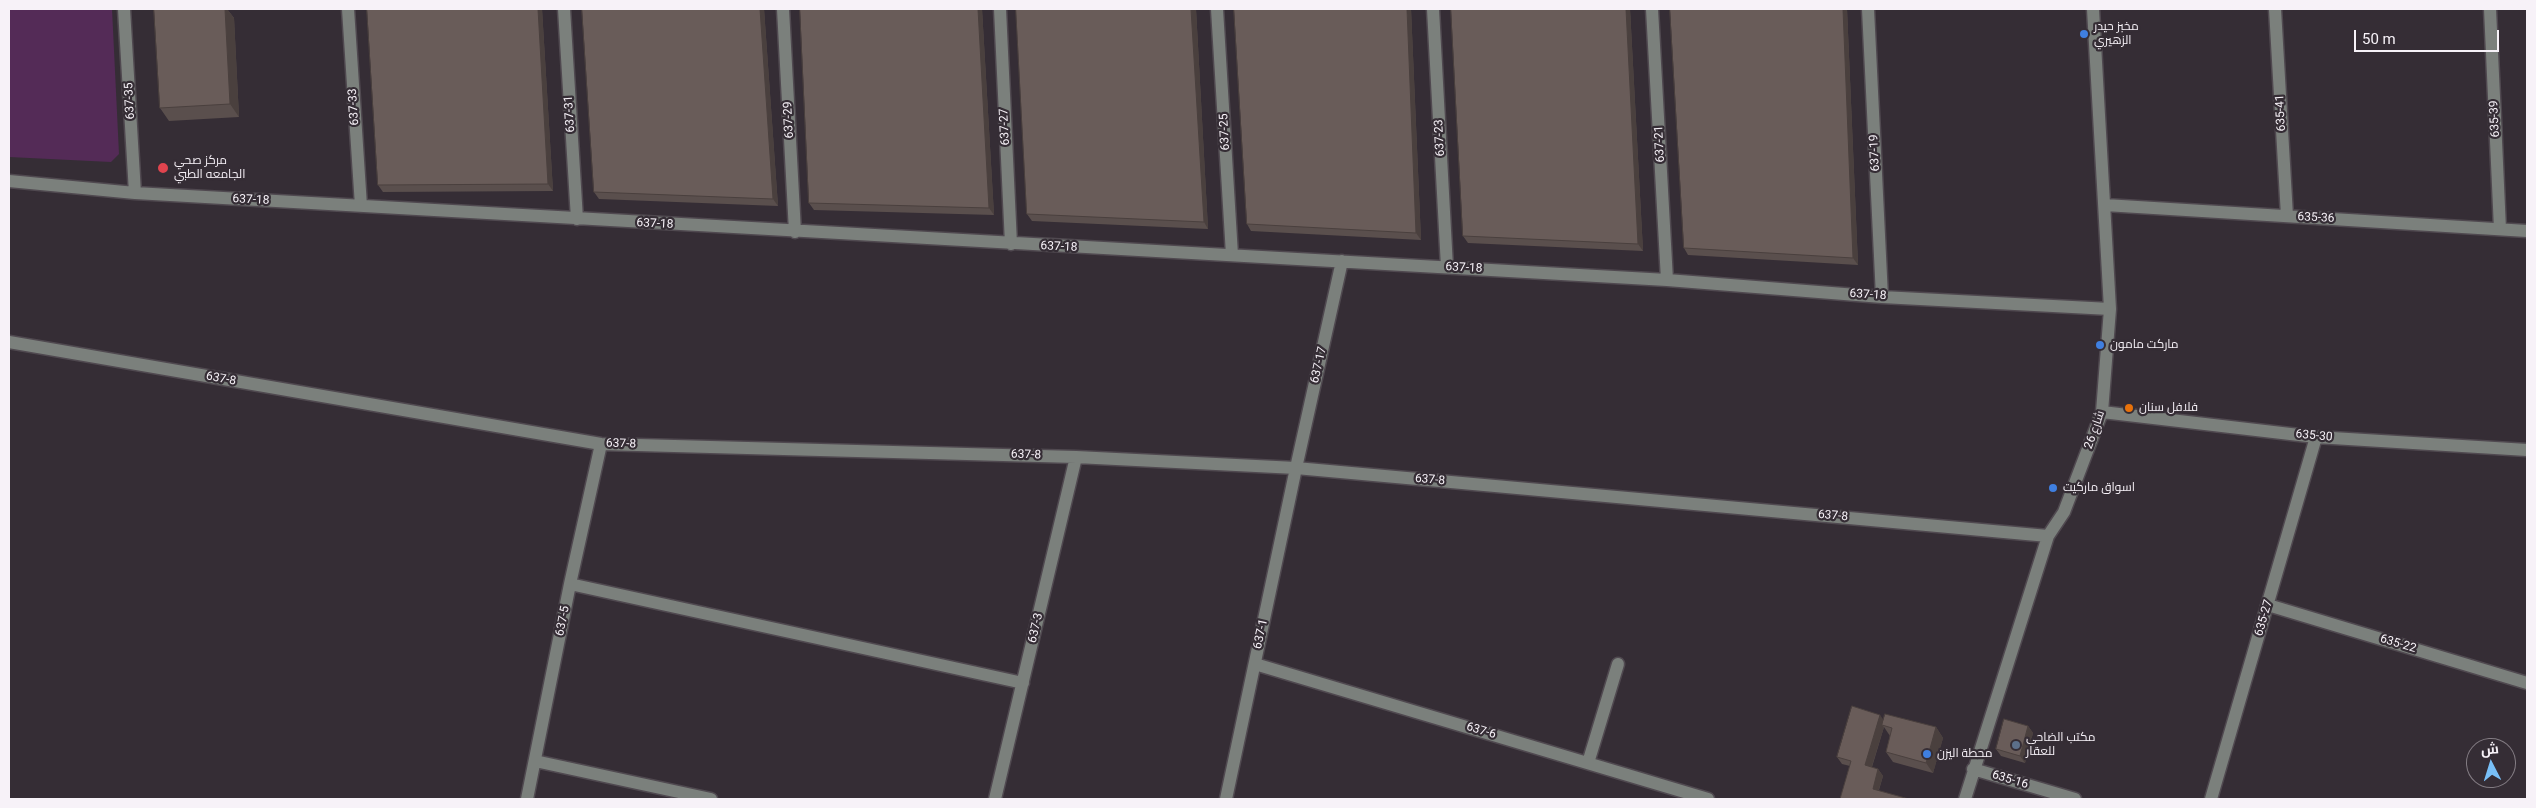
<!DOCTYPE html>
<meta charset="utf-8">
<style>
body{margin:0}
#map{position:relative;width:2536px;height:808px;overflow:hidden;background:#352d35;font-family:Roboto,Cairo,sans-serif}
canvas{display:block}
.frame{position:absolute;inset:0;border:10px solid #f7f2f8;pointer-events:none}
.north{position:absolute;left:2466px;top:738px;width:50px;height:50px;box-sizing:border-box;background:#352d35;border:1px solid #837c83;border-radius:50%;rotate:355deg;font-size:14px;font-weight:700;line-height:20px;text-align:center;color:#f7f2f8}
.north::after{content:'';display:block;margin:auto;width:18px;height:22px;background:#78bff7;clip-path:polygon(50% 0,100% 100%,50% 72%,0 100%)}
.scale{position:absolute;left:2354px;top:30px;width:145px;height:22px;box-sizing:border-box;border:2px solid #f7f2f8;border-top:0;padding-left:6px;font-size:15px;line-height:18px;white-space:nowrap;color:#f7f2f8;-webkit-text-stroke:4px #352d35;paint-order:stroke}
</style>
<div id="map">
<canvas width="2536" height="808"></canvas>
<div class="frame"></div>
<div class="north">ش</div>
<div class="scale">50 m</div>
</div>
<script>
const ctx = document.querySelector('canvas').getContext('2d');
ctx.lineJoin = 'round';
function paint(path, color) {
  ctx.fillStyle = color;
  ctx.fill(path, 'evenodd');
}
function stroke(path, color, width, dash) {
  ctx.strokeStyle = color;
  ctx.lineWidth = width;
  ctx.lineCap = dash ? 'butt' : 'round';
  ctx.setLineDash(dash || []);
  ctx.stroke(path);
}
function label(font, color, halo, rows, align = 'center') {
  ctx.font = font + ' Roboto,Cairo,sans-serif';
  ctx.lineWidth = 4.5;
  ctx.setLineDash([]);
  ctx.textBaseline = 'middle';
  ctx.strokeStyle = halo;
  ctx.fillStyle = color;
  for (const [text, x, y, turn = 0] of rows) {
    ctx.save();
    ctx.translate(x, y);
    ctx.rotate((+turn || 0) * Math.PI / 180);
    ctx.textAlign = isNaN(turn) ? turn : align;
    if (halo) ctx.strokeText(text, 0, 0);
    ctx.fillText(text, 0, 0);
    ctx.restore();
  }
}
paint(new Path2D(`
 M9,9h103l7,145 -8,8 -102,-5z`), '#542b57');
const minor = new Path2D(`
 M124,9l11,184
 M348,9l13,197
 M564,9l13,210
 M783,9l12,223
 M1000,9l11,235
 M1217,9l15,246
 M1433,9l14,258
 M1652,9l15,271
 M1868,9l14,288
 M2275,9l12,207
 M2490,9l10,220
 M9,181l126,12 1532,87 215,17 228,12
 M2105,205l422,26
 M9,342l592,102 475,13 220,11 752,68
 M2102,412l214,25 211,13
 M570,584l453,99
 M2268,605l259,78
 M1255,664l453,135
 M535,761l176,38
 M1588,763l30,-99
 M1973,769l102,30
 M527,799l43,-215 31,-140
 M995,799l81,-342
 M1226,799l70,-331 46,-207
 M1965,799l83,-263 16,-24 38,-100 8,-103 -17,-300
 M2211,799l105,-362`);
stroke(minor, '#504950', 15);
stroke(minor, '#7b807c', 12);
paint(new Path2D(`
 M159,9h68l7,9 5,99 -70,4 -9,-13z
 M542,9l11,182 -170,1 -5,-7z
 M764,9l14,197 -179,-7 -5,-7z
 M982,9l12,206 -180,-5 -5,-7z
 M1016,9h180l12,220 -176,-8 -5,-7z
 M1411,9l10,231 -170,-9 -4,-7z
 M1630,9l13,242 -175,-8 -5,-7z
 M1847,9l11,256 -170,-10 -4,-7z
 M1884,720l52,7 7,11 -10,35 -40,-11 -7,-10 4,-16 -6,-9 -12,40 6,2 5,7 -4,14 -39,9 10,-33 -8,-2 -5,-7z
 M2028,726l5,7 -8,30 -24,-7 -5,-7z`), '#5a4f4d');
paint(new Path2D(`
 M225,9h2l7,9 5,99 -9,-13z
 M538,9h4l11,182 -5,-7z
 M760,9h4l14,197 -5,-7z
 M978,9h4l12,206 -5,-7z
 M1191,9h5l12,220 -4,-7z
 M1407,9h4l10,231 -5,-7z
 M1626,9h4l13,242 -5,-7z
 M1843,9h4l11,256 -5,-7z
 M1880,715l5,7 -3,3 2,2 -14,45 -5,-7z
 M2028,726l5,7 -8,30 -5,-7z
 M1936,727l7,11 -10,35 -7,-10z
 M1878,769l5,7 -6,19 -4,-6z`), '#4a403e');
const building = new Path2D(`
 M154,9h71l5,95 -70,4z
 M367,9h171l10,175 -170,1z
 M582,9h178l13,190 -179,-7z
 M800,9h178l11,199 -180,-5z
 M1016,9h175l13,213 -177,-8z
 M1234,9h173l9,224 -169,-9z
 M1451,9h175l12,235 -175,-8z
 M1670,9h173l10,249 -169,-10z
 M1852,706l28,9 -15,50 13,4 -5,20 36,10h-69l11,-38 -14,-4z
 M1885,714l51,13 -10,36 -40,-11 6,-24 -10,-3z
 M2004,719l24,7 -8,30 -24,-7z`);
paint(building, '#695c59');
stroke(building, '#4a403e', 1);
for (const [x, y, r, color] of [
 [2084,34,5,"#3f7fe0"],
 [163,168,6,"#e0444e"],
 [2100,345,5,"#3f7fe0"],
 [2129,408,5,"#e8710a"],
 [2053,488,5,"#3f7fe0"],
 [2016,745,5,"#5c6f8a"],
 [1927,754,5,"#3f7fe0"]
]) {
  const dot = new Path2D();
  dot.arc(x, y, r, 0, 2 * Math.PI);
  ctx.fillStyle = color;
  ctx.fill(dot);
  stroke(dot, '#352d35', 2);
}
label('12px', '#f7f2f8', '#352d35', [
 ["مخبز حيدر",2094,27],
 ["الزهيري",2094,41],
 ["مركز صحي",174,161],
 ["الجامعه الطبي",174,175],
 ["ماركت مامون",2110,345],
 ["فلافل سنان",2139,408],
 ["اسواق ماركيت",2063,488],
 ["مكتب الضاحي",2026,738],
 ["للعقار",2026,752],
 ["محطة اليزن",1937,754]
], 'left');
label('12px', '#f7f2f8', '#352d35', [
 ["637-35",130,101,-93],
 ["637-33",354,107,-94],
 ["635-41",2281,113,-93],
 ["637-31",570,114,-94],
 ["635-39",2495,119,-93],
 ["637-29",789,120,-93],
 ["637-27",1005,127,-93],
 ["637-25",1225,132,-93],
 ["637-23",1440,138,-93],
 ["637-21",1660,144,-93],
 ["637-19",1875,153,-93],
 ["637-18",251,200,3],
 ["635-36",2316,218,3],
 ["637-18",655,224,3],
 ["637-18",1059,247,3],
 ["637-18",1464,268,3],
 ["637-18",1868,295,4],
 ["637-17",1319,365,-77],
 ["637-8",221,379,10],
 ["شارع 26",2095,430,-71],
 ["635-30",2314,436,5],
 ["637-8",621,444,2],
 ["637-8",1026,455,2],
 ["637-8",1430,480,5],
 ["637-8",1833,516,5],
 ["635-27",2264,618,-74],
 ["637-5",563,621,-79],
 ["637-3",1036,628,-77],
 ["637-1",1261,634,-78],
 ["635-22",2398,644,17],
 ["637-6",1481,731,17],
 ["635-16",2010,780,17]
]);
</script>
